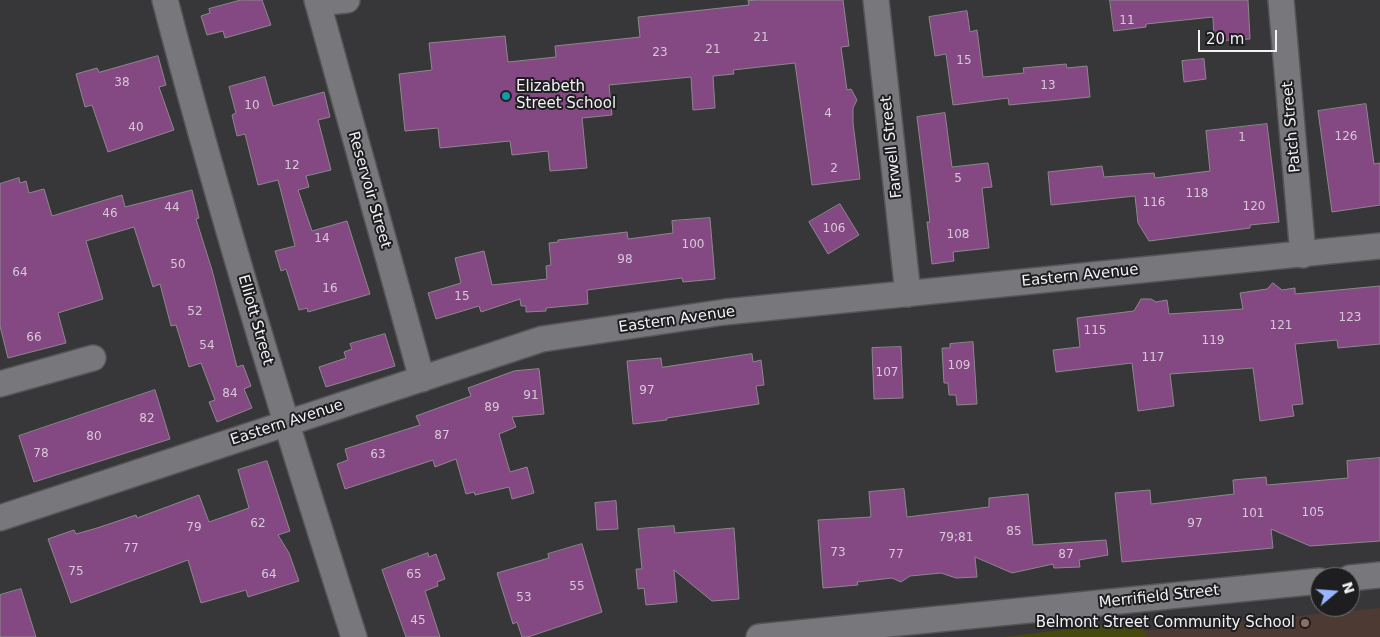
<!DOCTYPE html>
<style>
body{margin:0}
#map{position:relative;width:1380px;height:637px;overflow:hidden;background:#37373a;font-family:"DejaVu Sans",sans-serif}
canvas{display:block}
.north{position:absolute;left:1310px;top:567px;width:50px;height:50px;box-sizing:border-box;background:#1e1e20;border:1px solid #737375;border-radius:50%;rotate:72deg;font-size:14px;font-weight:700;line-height:20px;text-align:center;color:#f3f3f5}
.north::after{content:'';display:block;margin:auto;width:18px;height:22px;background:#98b5fd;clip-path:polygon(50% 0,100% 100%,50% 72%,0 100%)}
.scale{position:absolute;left:1198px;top:30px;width:79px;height:22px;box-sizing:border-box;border:2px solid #f3f3f5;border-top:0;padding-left:6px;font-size:15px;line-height:18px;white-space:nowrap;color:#f3f3f5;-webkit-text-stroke:4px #1e1e20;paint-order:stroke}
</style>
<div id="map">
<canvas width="1380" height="637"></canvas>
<div class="north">N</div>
<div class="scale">20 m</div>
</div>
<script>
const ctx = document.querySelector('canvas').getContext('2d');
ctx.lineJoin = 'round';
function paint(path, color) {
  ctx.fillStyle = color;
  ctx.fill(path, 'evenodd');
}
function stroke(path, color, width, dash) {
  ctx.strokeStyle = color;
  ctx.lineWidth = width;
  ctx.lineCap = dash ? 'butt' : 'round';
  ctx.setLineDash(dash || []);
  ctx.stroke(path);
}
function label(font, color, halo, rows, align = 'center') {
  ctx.font = font + ' "DejaVu Sans",sans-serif';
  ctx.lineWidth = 4;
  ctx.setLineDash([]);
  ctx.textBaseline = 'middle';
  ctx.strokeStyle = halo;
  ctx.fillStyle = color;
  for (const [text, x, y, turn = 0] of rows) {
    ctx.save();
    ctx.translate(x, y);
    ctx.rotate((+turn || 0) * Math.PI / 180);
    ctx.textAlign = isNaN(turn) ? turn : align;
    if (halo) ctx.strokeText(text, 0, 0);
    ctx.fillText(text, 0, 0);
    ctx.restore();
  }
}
paint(new Path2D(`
 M1380,608v29h-301z`), '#4d3a32');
paint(new Path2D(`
 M1137,621l11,16h-145z`), '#45490e');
const building = new Path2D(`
 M241,0h21l9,25 -46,13 -2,-7 -16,4 -6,-19 9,-3 -1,-4z
 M760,0h83l6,46 -8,1 6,43 4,-1 6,11 -4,8v15l7,56 -48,6 -17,-122 -62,7 1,4 -21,2 2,32 -22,2 -2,-33 -82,8 3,30 -30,3 5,50 -37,3 -2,-20 -36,4 -2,-14 -70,7 -2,-20 -33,3 -6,-57 33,-4 -3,-27 76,-7 3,26 48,-5 -1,-11 85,-9 -2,-20 111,-12 -1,-4z
 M1110,0h138l2,39 -36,2 -1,-24 -67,7v3l-32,4z
 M967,11l3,21 7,-2 6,47 41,-4 -1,-5 43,-4 1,4 20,-2 3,31 -81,8 -1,-7 -55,7 -7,-51 -11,2 -6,-39z
 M158,56l8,29 -7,2 15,43 -66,22 -16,-47 -7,2 -9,-33 21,-6 2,4z
 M1204,59l2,20 -22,3 -2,-21z
 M265,77l8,29 51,-14 6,25 -12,3 13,50 -25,6 3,11 -11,3 14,41 35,-10 23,73 -62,18 -1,-4 -8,2 -13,-41 -5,2 -6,-20 20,-5 -17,-66 -20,5 -13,-51 -8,2 -5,-21 4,-2 -7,-26z
 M1366,104l8,60 6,-1v42l-48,7 -14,-101z
 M945,113l7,54 36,-4 4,24 -10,1 7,60 -36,4 1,9 -22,3 -5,-42h3l-13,-105z
 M1267,124l12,98 -29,3v3l-101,13 -11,-18 -3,-27 -84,9 -3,-33 54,-6 2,11 50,-4 1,5 55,-7 -4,-40z
 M19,178l1,5 6,-2 3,12 15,-4 8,27 70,-21 3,12 67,-17 7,28 -3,1 16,51 25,97 6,-2 8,21 -7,3 8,19 -35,14 -8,-20 6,-2 -14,-37 -12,4 -13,-42 -5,1 -11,-42 -7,3 -19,-60 -48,14 17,58 -45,14 8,30 -58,15 -8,-32v-142z
 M840,204l19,31 -31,19 -19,-32z
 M710,218l5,61 -32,3 -1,-4 -95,12 1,14 -42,4v3l-20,1v-6h-5l-1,-7 -39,13 -2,-6 -43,13 -8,-26 33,-10 -6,-25 29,-7 8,34 55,-6 -1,-13 5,-1 -2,-22 9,-1v-2l69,-8 1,7 45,-6 -1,-12z
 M1273,283l9,7 13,-2v6l85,-8v58l-42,4 -1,-8 -42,4 8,60 -11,1 2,11 -34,5 -7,-53 -83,6 4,32 -36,5 -6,-48 -76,9 -3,-22 27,-3 -3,-29 57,-7 7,-12h10l5,3 11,-2 2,14 74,-5 -3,-16 27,-4z
 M385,334l10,32 -69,21 -7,-20 27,-9 -2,-6 8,-3 -2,-5z
 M973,342l4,62 -20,1 -1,-10h-7l-1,-12h-4l-2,-35h8v-4z
 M901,347l2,51 -29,1 -2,-51z
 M752,354l1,8 8,-2 3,25 -8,1 3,18 -92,14v2l-34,4 -6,-63 34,-3 1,9z
 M539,369l5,45 -32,3 4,10 -17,7 11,38 17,-5 7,26 -22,6 -3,-12 -34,8 -1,-3 -8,2 -10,-35 -21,8 -2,-7 -88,29 -8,-25 11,-4 -3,-11 75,-24 -4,-9 55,-20 -3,-8 46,-17z
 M155,390l15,49 -136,43 -15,-46z
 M1380,458v83l-70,5 -39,-17 2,19 -151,14 -7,-69 35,-3 1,14 83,-10 -1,-14 33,-3 1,8 81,-7 -1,-17z
 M267,461l23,70 -12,4 11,18 10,28 -51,16 -2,-7 -45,13 -13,-43 -117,43 -23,-64 26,-9 2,4 21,-6 39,-13 1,3 62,-23 10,27 40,-14 -11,-38z
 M904,489l3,28 82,-10v-9l39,-4 5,51 73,-5 2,15 -29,5 1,7 -26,1 -1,-4 -41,9 -37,-16 2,20 -21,1 -15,-5 -31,3 -9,6 -9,-4 -35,4 1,3 -35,3 -5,-68 53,-3 -2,-25z
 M616,501l2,28 -21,1 -2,-27z
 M674,526l1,7 59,-5 5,71 -27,2 -38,-31 3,32 -31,3 -2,-17 -6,1 -2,-20h6l-4,-40z
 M582,544l20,68 -74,25h-6l-5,-15 -4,2 -16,-51 52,-15 -1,-4z
 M428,553l1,4 7,-3 9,25 -8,3 1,4 -13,5 15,46h-34l-24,-67z
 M21,589l15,48h-36v-42z`);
paint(building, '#844983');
stroke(building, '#8b888b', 1);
const street = new Path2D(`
 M165,0c56,215 121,426 189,637
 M317,0l105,379
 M876,0l32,294
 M1281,0l22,255
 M318,3l29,-3
 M0,384l93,-26
 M0,518l542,-179 183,-27 655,-66
 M1350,578l30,-3
 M759,637l561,-56`);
stroke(street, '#555558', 28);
stroke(street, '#78787c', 25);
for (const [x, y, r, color] of [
 [506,96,5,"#0f9aa8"],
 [1305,623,5,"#8d6e63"]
]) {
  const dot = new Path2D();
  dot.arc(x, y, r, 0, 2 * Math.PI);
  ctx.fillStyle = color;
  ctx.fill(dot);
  stroke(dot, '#1e1e20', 2);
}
label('12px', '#d7c8d8', null, [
 ["11",1127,21],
 ["21",761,38],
 ["21",713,50],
 ["23",660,53],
 ["15",964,61],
 ["38",122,83],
 ["13",1048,86],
 ["10",252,106],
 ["4",828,114],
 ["40",136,128],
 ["126",1346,137],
 ["1",1242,138],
 ["12",292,166],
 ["2",834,169],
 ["5",958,179],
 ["118",1197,194],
 ["116",1154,203],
 ["120",1254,207],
 ["44",172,208],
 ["46",110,214],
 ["106",834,229],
 ["108",958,235],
 ["14",322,239],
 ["100",693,245],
 ["98",625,260],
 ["50",178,265],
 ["64",20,273],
 ["16",330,289],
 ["15",462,297],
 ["52",195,312],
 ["123",1350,318],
 ["121",1281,326],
 ["115",1095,331],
 ["66",34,338],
 ["119",1213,341],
 ["54",207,346],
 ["117",1153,358],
 ["109",959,366],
 ["107",887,373],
 ["97",647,391],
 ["84",230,394],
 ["91",531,396],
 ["89",492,408],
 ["82",147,419],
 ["87",442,436],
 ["80",94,437],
 ["78",41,454],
 ["63",378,455],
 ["105",1313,513],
 ["101",1253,514],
 ["62",258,524],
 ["97",1195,524],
 ["79",194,528],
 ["85",1014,532],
 ["79;81",956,538],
 ["77",131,549],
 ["73",838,553],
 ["77",896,555],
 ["87",1066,555],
 ["75",76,572],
 ["64",269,575],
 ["65",414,575],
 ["55",577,587],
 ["53",524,598],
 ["45",418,621]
]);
label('15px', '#f3f3f5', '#1e1e20', [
 ["Elizabeth",516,87],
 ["Street School",516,104],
 ["Belmont Street Community School",1295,623,"right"]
], 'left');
label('15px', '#f3f3f5', '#1e1e20', [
 ["Patch Street",1292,127,-95],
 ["Farwell Street",892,147,-96],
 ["Reservoir Street",369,190,74],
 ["Eastern Avenue",1080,276,-6],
 ["Elliott Street",255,320,74],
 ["Eastern Avenue",677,320,-8],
 ["Eastern Avenue",287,423,-18],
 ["Merrifield Street",1159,597,-6]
]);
</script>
